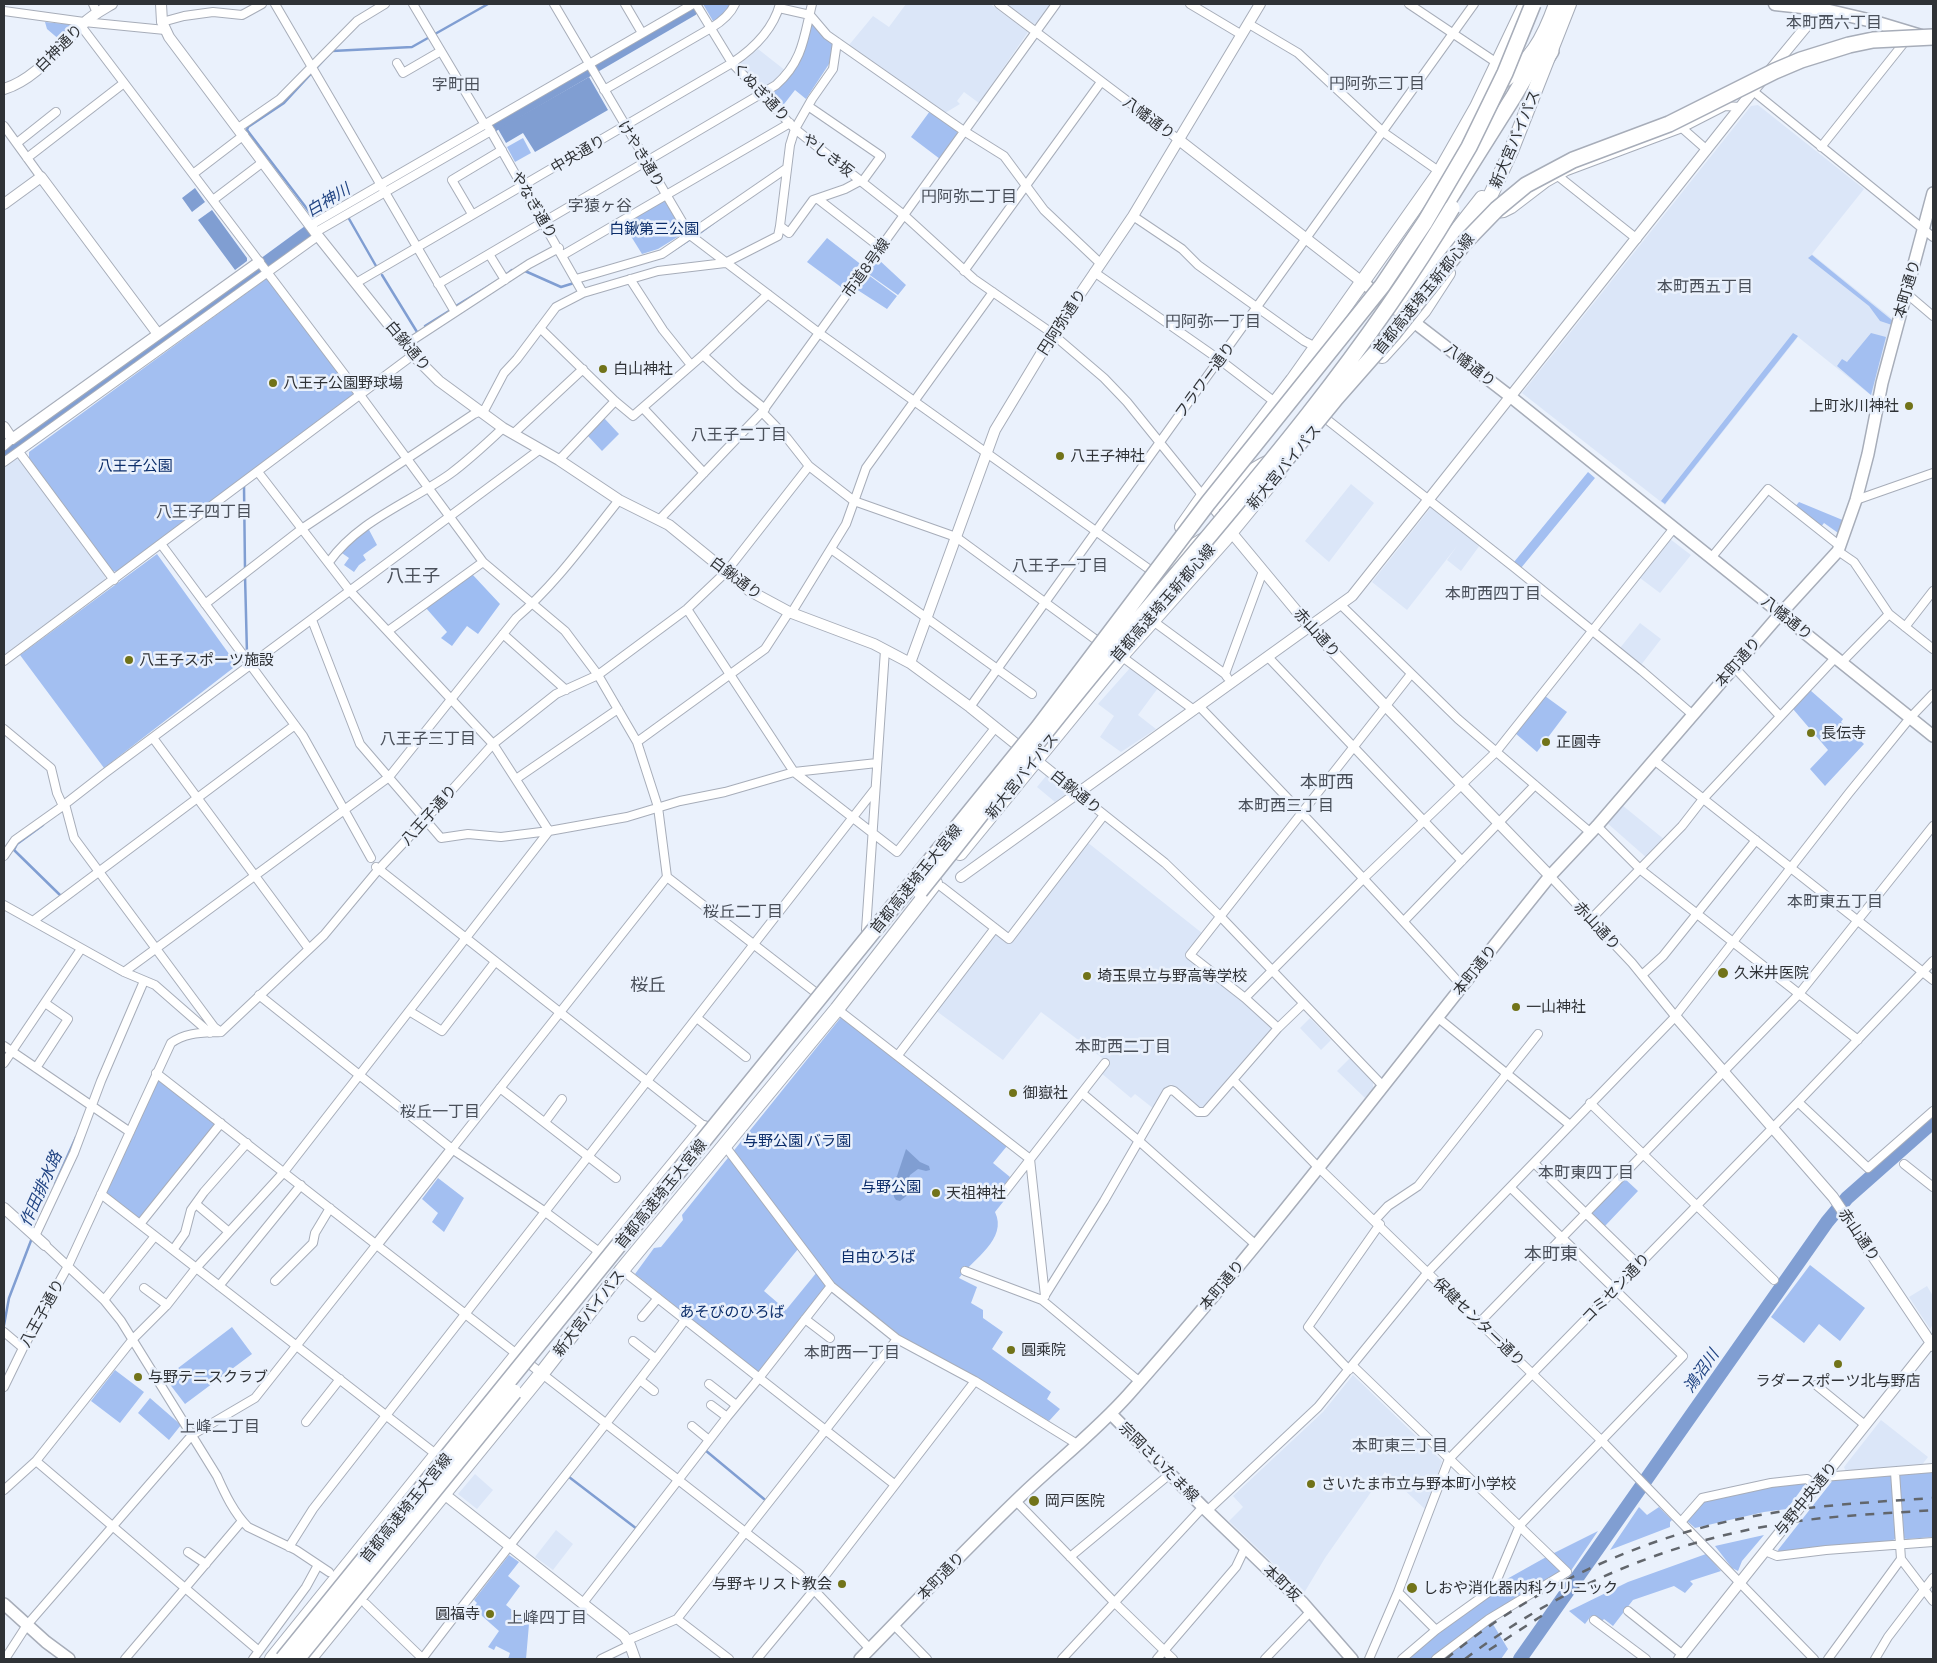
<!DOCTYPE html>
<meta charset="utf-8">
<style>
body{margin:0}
#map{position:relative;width:1937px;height:1663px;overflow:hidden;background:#eaf1fc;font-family:Commissioner,sans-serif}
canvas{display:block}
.frame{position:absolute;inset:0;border:5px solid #2f3236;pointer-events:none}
</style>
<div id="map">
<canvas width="1937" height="1663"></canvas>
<div class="frame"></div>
</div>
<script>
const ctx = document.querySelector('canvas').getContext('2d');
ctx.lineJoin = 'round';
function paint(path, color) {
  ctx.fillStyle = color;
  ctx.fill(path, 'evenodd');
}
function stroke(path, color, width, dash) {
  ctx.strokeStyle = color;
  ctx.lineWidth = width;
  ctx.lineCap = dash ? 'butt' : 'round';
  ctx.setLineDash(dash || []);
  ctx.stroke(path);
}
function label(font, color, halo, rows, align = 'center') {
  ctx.font = font + ' Commissioner,"Noto Sans JP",sans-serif';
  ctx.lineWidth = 5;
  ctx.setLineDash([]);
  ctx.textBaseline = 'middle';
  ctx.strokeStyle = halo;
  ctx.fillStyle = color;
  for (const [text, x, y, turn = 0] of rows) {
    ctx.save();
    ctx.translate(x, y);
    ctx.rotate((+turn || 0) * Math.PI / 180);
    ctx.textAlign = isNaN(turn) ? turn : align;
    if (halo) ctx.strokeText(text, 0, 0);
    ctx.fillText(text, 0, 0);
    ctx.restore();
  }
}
paint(new Path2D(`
 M906,4h84l38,28 -49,71 -15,-11 -7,9 3,3 -15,9 -96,-68 24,-29 16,11z
 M1006,4h45l-14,19 -3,1z
 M758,49l28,22 -21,17 -4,-1 -20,-21v-3z
 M1758,105l106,84 -52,65 82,66 -21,77 -75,-60 -133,168 -143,-112 229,-287z
 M14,458l6,2 85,116v6l-101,76v-192z
 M1351,484l23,19 -45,59 -24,-21z
 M1432,506l48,39 -19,26 -14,-11 10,-14 -50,64 -35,-28z
 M1670,539l21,16 -31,38 -20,-15z
 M1640,623l21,16 -20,26 -21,-17z
 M1130,668l28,20 -20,27 18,14 -35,23 -21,-15 14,-21 -16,-12z
 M1046,776l20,15v3l-11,8 -18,-15z
 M1622,805l43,35 -17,19 -42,-37z
 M1087,842l115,91 -16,21 56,44 31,29v3l-70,79h-5l-27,-25 -17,25 -19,-15 -4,4 -30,-25 8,-10 -68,-51 -38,48 -68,-50 60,-77h2l14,10z
 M1310,1018l21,22 -10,10 -21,-22z
 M1350,1058l23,25v5l-8,10 -28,-27z
 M1927,1286l6,10v28l-3,5 -21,-32z
 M1353,1375l89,86 -16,49 -41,-38 -60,86 -21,35 -75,-72 14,-14 -10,-11 90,-84z
 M1881,1420l47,37 -7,9 -75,6 -2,-5z
 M475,1474l18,16 -16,19 -19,-15z
 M556,1530l17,14 -20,26 -18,-13z`), '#dbe6f8');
paint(new Path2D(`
 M703,4h28l-7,11 -8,6h-3z
 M45,22l30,3 -14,16 -14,-12z
 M815,24l19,16 -5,24 -23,35 -11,-9 -14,18 -12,-13v-3c28,-23 33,-32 41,-67z
 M930,111l27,19v5l-17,24 -29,-22z
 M523,138l8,15 -16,9 -8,-15z
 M664,200l20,33 -26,16 -16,5 -18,-29z
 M827,238l36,28 -18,24 -38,-28z
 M1812,255l81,66 -1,4 -12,-4 -11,-15 -61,-48z
 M878,259l28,26 -8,10 -31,-22z
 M867,274l30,22 -10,13 -31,-20z
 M267,278l4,1 84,114v2l-237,177 -6,-1 -83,-113v-6z
 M1793,333l5,3 -133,168 -4,-3z
 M1871,333l15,4 -15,58 -34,-29 5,-7 5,3z
 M604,418l15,16 -17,17 -15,-16z
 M1588,472l7,6 -74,90 -7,-6z
 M1799,502l46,19 -4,14 -17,-12 -4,5 -26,-20z
 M367,526l10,19 -14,10 3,5 -7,5 -5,7 -10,-7 5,-7 -10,-7z
 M157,554l80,111 -133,103 -84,-113z
 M1810,690l33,29 -2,3 23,22 -39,42 -15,-17 18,-19 -35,-41z
 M1545,696l22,16 -30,40 -22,-19z
 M842,1016l165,130 -14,17 17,14 -10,14 7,6 -12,15c13,27 -22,47 -36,66l18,9 -6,16 12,7v8l20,14 -11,17 59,43 -4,7 13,10 -11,12 -101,-59 -46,-25 -69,-55 -28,-36 -7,3 -34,42 22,19 31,-38 8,13v3l-64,83h-4l-122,-97 19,-26 7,-1 22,-27 -1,-5z
 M159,1077l58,47 -74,93 -4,2 -36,-29 20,-34 33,-77z
 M438,1178l26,20 -20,34 -12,-10 6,-9 -16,-14z
 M1624,1178l14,13 -33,35h-3l-11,-11v-2z
 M1810,1265l55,43 -25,33 -21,-17 -15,19 -33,-26z
 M232,1327l20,27 -67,50 -20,-26z
 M115,1370l29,22 -24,31 -29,-22z
 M150,1398l31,27 -12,15 -31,-27z
 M1933,1472v65l-25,2 -12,-1 -4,3 -113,11 -1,-2 55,-70z
 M1795,1482h12l-20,27 -23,3 -69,16 -9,-8 16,-20z
 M1639,1507l8,8 12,-8 13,13 -2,2v5l-60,23z
 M1598,1531l-28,41 -18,-18z
 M1764,1535l-22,26 -4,10 -6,-3 -17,-22z
 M1706,1554l15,17 -31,10 3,3 -8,9 -11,-7 -41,14 -20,26 -9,-7 -4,4 -9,-7 -6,8 -16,-13 59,-29z
 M509,1555l10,7 -11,14 12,10 -14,19 23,19 -3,35h-18l2,-6 -14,-7 -2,4 -6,-3 11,-16 -26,-23 4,-5 -3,-3z
 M1548,1556l13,14v4l-34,16 -39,26 20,33 -7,10h-96l93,-75z`), '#a3bff1');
paint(new Path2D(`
 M472,574l28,30 -22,30 -11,-8 -15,20 -11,-8 6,-6 -21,-24z`), '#9ebdf2');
paint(new Path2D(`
 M589,77l19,33 -73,42 -12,-19 -17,10 -8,-14z
 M195,188l10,14 -13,10 -10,-14z
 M212,210l35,48v3l-12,9 -37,-50z
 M906,1149l14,13 9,4 1,4 -4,1 -8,-2 -8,6 -3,8 3,10 -10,8 -4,-1 -2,-3 -2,-15 5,-6z`), '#809ed2');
stroke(new Path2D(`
 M319,216l-5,2 -67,-88 1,-3 36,-24 48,-52 80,-4 76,-43
 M348,217l28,49
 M697,235l23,-17
 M663,257l26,-17
 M525,271l36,16 13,-4
 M507,274l5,-4
 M382,275l35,57
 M456,306l44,-27
 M425,326l24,-15
 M244,486l1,83
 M245,575l2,79
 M43,825l-26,19 -3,6 47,46
 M55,1184l21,-47
 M4,1325l5,-27 23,-60
 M705,1450l59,49
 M569,1477l68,52`), '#809ed2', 2.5);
stroke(new Path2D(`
 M412,172l280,-163
 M4,455l313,-229 57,-31
 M1520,1659l307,-437 20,-24 86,-76`), '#809ed2', 14);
const minor = new Path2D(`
 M93,4l4,9
 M275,4l180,308
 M413,4l72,121
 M554,4l136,231 129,98 334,239
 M625,4l17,29
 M696,4l36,59 63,66 110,87 69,63 75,52 55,47 23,24 97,120
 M999,4l180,136
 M1190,4l52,31
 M1409,4l88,59
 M779,8l31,7 17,20 137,96 40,25 40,54 56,53
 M4,11l80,11 81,8
 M162,22l22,-6 29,-4 29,3 20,-11
 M1249,24l49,29 85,79 57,40
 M81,26l279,369 123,167 82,69 33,44 39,67 21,65 9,70 148,115
 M837,42l-4,27 -21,30 -17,30 -5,16 -10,81 9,7 24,-33 32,-11 15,-8
 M397,63l6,10 38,-22
 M604,90l107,-62c10,-6 19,-13 24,-24
 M1753,91l180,146
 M808,106l73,50 -19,26
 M4,126l37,51
 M238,128l42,-29 77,-78 28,-17
 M489,128l94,165
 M1682,128l25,22
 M17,143l39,-31
 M1821,147l86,-108
 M27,158l97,-75
 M193,174l51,-39
 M1558,176l79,63
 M818,199l63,49
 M213,200l50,-38
 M472,214l-20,-34 50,-30
 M1496,214l8,-1 8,-4 34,-26 21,-12 115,-43 43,-22 15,1
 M1133,216l49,33 16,16 106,76 12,6
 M311,225l382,-221
 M316,232l175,-101
 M489,254l16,26
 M563,255l227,-132
 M964,271l137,-189
 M1094,272l126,88 56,43
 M576,279l86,-25 125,-86
 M630,279l33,51 28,35
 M356,283l376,-220c21,-14 41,-33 48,-59
 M438,284l338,-199c27,-24 28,-48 36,-81
 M1906,293l27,23
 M540,328l75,73 18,15 70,-61 65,-61
 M405,345l124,-81 30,-16
 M703,355l35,32 27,22
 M643,408l61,65
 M762,412l25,26 22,28 45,35 102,36 143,105
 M1325,418l190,150 127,103 51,44
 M513,434l70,-65
 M4,446l8,-7
 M19,452l95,128
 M559,460l56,-59
 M4,462l314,-226
 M1856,500l77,-27
 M660,519l102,-107 294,-408
 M161,544l142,192 68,122
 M831,549l201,145
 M1838,551l16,11 35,52 44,35
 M1711,558l57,-69 72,57
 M329,562c30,-42 80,-59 121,-88 19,-14 36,-30 53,-46
 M205,604l98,-76 171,-114 11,-5 19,-36 13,-14 39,-52 27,-14 75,-22 67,-8 53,-27 2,-10
 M1341,605l117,114 133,114
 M687,609l107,163 103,80 98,-124
 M792,612l54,-88 20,-56 127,-176
 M312,620l48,124 81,94 27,-4 33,3 48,-6 78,-14 53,-16 45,-9 69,-20 83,-9
 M1153,621l72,53 2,3
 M1905,627l28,-36
 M388,631l95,-69
 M503,634l63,56
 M1121,656l73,54
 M1268,657l194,204
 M4,661l409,-306
 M1842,662l47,-48
 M1734,667l46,49
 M1225,674l38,-103
 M1199,706c89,92 178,185 263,280
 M970,707l504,-703
 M4,729l47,39 6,25 6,13
 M153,738l156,211
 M637,742l128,-93 24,-37
 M1654,760l279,220
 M516,779l102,-70
 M1078,794l87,69 55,53 163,170
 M65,804l9,34 140,189 7,5
 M1597,826l44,44 217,170
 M4,856l11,-16 45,-32 45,-35 434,-323
 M376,867l329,260
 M1550,876l82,87 43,53
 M942,887l67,52 95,-124
 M4,905l120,67 31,13 55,48
 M1591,919l91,-93 21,-27 133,-142
 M33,921l262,-196
 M1404,921l131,-136
 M866,930l19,-280
 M124,972l265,-195 127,-159c40,-34 70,-77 103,-118
 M1642,975l21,-19 93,-116
 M259,995l193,154 92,62 58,43
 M1245,998l119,-120 132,-126 178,-224
 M837,1009l193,150 15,137
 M409,1011l33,20 53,-69
 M1437,1017l133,108
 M697,1018l49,39
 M1278,1028l-33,-30 -55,-43 221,-281
 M4,1046l126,86
 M898,1055l97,-127
 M4,1063l77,-114
 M36,1068l32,-49 -23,-16
 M156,1073l643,501 71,75
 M1233,1080l85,87 284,274 212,218
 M500,1088l116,90
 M1082,1093l57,48 117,104
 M1798,1102l70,66 65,-57
 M1590,1103l184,177
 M545,1122l17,-23
 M725,1146l106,140 66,53 78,42 102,63
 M452,1149l215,-272
 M1534,1163l105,102
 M1904,1164l29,23
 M101,1194l336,261
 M1003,1194l102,-131
 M196,1204l33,28
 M1375,1220l13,-14 30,-20 120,-152
 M140,1224l81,-101
 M35,1236l39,-83 27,-72 43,-100
 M45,1245l59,55 17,21 96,155c8,18 17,37 31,51l48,23 33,22
 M173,1250l12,-17 6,-23 13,-18 43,-49
 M622,1270l272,214
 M965,1271l77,29 98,82
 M275,1281l38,-38 2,-10 15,-25
 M219,1286l82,-101
 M144,1288l23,17
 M104,1300l51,-64
 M1042,1300l62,-99 63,-109 4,-2 3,1 24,21h7l73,-84 25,-24
 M642,1317l16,-19
 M805,1319l25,19
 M1480,1322l319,-328 134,-168
 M4,1332l19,16
 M633,1341l23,18
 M1353,1366l214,206 -78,47 -53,40
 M1349,1370l-41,-43 72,-103
 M640,1380l14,11
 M709,1384l27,21
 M1816,1385l49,40
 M4,1387l19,-39 45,-82 103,-223c15,-11 31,-10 50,-11l103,-97 54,-65 47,-50 68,-76 63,-50 42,-19 89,-66 39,-37 83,-106
 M711,1405l16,12
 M306,1422l34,-43
 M692,1426l17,14
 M36,1461l223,190
 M1895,1472l6,87 32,42
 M1823,1477l110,-9
 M4,1490l32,-29 97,-122 34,-34 29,-37 88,-96 265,-341 -56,-87 -143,-153 -92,-119
 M1016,1501l99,102 58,56
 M1207,1511l111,-104 110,-135 245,-253 176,-226 61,-75 23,-24
 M1681,1522l21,-24 69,-15 36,-4 9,7
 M289,1547l24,-38 562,-720
 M1765,1551l12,5 49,-6 107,-8
 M188,1552l18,12
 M1070,1557l100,-83
 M1398,1592l38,38
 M583,1603l144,-186 32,-39 72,-92
 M366,1604l57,55
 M1628,1611l55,44
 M677,1619l52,40
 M1594,1620l52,39
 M894,1625l33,34
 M628,1640l49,-21 220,-280
 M5,1659l22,-34 165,-190 63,-37 122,-154
 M125,1659l117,-138
 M253,1659l53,-72 12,-22
 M422,1659c86,-114 178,-224 263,-339
 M601,1659l29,-14
 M757,1659l57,-69 161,-209
 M1062,1659l141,-152
 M1157,1659l79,-92 9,-19
 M1265,1659l46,-48
 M1369,1659l29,-67 51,-133 349,-357 135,-141
 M1402,1659l34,-29 57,-41 27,-64 163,-169 -172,-168
 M1828,1659l73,-100
 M1875,1659l13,-22 45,-59`);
const tertiary = new Path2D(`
 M161,4l1,18 7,15 149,199 95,119 26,26 64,47 56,32 60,40 50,25 81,66 39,21 85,32 36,19 60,44 108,87
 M4,89c34,-11 54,-42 79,-65 9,-9 19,-14 29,-20
 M1179,140l183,142
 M4,204l37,-27 117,157
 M4,427l8,12 247,-177
 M1231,532l83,100 236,244
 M910,663l85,-233 58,-96 80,-118 127,-212
 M961,877l391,-281 401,-505 71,-86
 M1675,1016l158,181 100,149
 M4,1208l41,37
 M377,1244l75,-95
 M444,1494l180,142 6,9 5,14
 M1679,1659l254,-319`);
const secondary = new Path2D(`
 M1362,282l149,115 422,339
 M1111,1414l92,93 100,96 49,56
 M4,1604l42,38 23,17
 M860,1659c55,-56 109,-114 166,-168 34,-32 72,-62 103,-97 148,-166 281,-345 421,-518l47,-50 177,-205 64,-70 18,-51 12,-46 14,-71 51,-190`);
const primary = new Path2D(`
 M1775,4l46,5 47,11 53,16`);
const trunk = new Path2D(`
 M1499,85c32,-25 44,-44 57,-81
 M1475,229l36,-78 58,-147
 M1396,308l86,-110
 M1382,356l42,-46 24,-37
 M1216,503c16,-18 33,-32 55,-42
 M1182,527l21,-30 90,-117 147,-208 37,-65 49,-103
 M1165,563l42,-25
 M960,853l161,-197 104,-117 54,-66
 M272,1659l246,-305 186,-226
 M309,1659l233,-286 80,-103 215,-261 98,-126`);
const motorway = new Path2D(`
 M1537,73l14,-22
 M1446,204l68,-108 21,-36 10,-25`);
stroke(minor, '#a7adb9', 10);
stroke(tertiary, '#a7adb9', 12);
stroke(secondary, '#a7adb9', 14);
stroke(primary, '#a7adb9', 15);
stroke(trunk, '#a7adb9', 16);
stroke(motorway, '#a7adb9', 18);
stroke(minor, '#fff', 8);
stroke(tertiary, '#fff', 10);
stroke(secondary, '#fff', 11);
stroke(primary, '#fff', 12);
stroke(trunk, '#fff', 14);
stroke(motorway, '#fff', 15);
stroke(new Path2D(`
 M1489,1650l54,-35
 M1446,1659c88,-73 201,-125 314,-144 57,-10 115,-13 173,-17
 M1465,1659c95,-72 203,-118 321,-136 48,-8 98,-9 147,-13`), '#62666c', 2.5, [9, 9]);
const motorwayBridge = new Path2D(`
 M1270,479l66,-81 58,-66 71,-90 32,-33 29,-24 47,-25 96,-36 106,-53 26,-11 48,-15 24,-5 60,-3
 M920,891c64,-79 125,-161 190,-238 121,-143 246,-284 342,-445
 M283,1659l755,-931 170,-225 174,-217 43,-64 44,-75 36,-74 28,-69
 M297,1659l217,-267`);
stroke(motorwayBridge, '#a7adb9', 18, []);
stroke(motorwayBridge, '#fff', 15);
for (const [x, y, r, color] of [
 [603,369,5,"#717319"],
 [273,383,5,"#717319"],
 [1909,406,5,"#717319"],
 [1060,456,5,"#717319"],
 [129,660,5,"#717319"],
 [1811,733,5,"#717319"],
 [1546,742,5,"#717319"],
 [1723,973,6,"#717319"],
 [1087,976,5,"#717319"],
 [1516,1007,5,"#717319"],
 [1013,1093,5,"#717319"],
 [936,1193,5,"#717319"],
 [1011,1350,5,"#717319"],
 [1838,1364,5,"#717319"],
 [138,1377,5,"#717319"],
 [1311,1484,5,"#717319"],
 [1034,1501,6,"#717319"],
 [842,1584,5,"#717319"],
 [1412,1588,6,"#717319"],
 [490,1614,5,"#717319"]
]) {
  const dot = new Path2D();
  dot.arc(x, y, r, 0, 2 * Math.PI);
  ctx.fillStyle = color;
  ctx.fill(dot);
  stroke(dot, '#eaf1fc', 2);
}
label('15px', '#2f3236', '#eaf1fc', [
 ["白神通り",59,48,-45],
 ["くぬぎ通り",761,92,47],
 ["八幡通り",1149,118,37],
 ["新大宮バイパス",1515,139,-67],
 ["中央通り",578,154,-30],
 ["けやき通り",641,154,59],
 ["やしき坂",828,155,38],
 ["やなぎ通り",534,205,60],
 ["市道8号線",866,268,-54],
 ["本町通り",1907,289,-74],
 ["首都高速埼玉新都心線",1424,294,-51],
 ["円阿弥通り",1062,322,-57],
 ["白鍬通り",408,346,50],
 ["八幡通り",1470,365,38],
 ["フラワー通り",1205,380,-54],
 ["新大宮バイパス",1284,467,-50],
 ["白鍬通り",736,578,37],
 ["首都高速埼玉新都心線",1163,603,-49],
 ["八幡通り",1787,618,39],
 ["赤山通り",1317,633,48],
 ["本町通り",1738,662,-49],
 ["新大宮バイパス",1022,776,-51],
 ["白鍬通り",1076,792,39],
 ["八王子通り",429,815,-48],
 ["首都高速埼玉大宮線",916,879,-51],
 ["赤山通り",1597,926,47],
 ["本町通り",1475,970,-51],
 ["首都高速埼玉大宮線",661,1194,-51],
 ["赤山通り",1859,1235,56],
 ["本町通り",1222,1285,-50],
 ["コミセン通り",1616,1288,-46],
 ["八王子通り",42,1313,-61],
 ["新大宮バイパス",589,1313,-52],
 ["保健センター通り",1479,1322,44],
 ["宗岡さいたま線",1159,1462,45],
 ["与野中央通り",1806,1499,-51],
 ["首都高速埼玉大宮線",406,1508,-51],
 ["本町通り",941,1576,-46],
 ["本町坂",1282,1583,44]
]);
label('15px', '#0a2c69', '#eaf1fc', [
 ["白鍬第三公園",654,229],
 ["八王子公園",135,466],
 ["与野公園 バラ園",797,1141],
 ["与野公園",891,1187],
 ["自由ひろば",878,1257],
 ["あそびのひろば",732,1312]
]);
label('15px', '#2f3236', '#eaf1fc', [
 ["白山神社",613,369],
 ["八王子公園野球場",283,383],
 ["上町氷川神社",1899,406,"right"],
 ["八王子神社",1070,456],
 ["八王子スポーツ施設",139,660],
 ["長伝寺",1821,733],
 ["正圓寺",1556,742],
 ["久米井医院",1734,973],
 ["埼玉県立与野高等学校",1097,976],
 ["一山神社",1526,1007],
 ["御嶽社",1023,1093],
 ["天祖神社",946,1193],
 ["圓乘院",1021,1350],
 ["与野テニスクラブ",148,1377],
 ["ラダースポーツ北与野店",1838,1381,"center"],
 ["さいたま市立与野本町小学校",1321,1484],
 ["岡戸医院",1045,1501],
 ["与野キリスト教会",832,1584,"right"],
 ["しおや消化器内科クリニック",1423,1588],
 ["圓福寺",480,1614,"right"]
], 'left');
label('16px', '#4a505a', '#eaf1fc', [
 ["本町西六丁目",1834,23],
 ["円阿弥三丁目",1377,84],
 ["字町田",456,85],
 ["円阿弥二丁目",969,197],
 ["字猿ヶ谷",600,206],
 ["本町西五丁目",1705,287],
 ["円阿弥一丁目",1213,322],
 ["八王子二丁目",739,435],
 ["八王子四丁目",204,512],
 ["八王子一丁目",1060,566],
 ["本町西四丁目",1493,594],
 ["八王子三丁目",428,739],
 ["本町西三丁目",1286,806],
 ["本町東五丁目",1835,902],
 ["桜丘二丁目",743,912],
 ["本町西二丁目",1123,1047],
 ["桜丘一丁目",440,1112],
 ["本町東四丁目",1586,1173],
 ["本町西一丁目",852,1353],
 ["上峰二丁目",220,1427],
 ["本町東三丁目",1400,1446],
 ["上峰四丁目",547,1618]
]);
label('italic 16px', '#214483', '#eaf1fc', [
 ["白神川",328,200,-31],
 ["作田排水路",41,1189,-66],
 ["鴻沼川",1701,1371,-55]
]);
label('18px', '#4a505a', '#eaf1fc', [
 ["八王子",413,576],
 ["本町西",1327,782],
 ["桜丘",648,985],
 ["本町東",1551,1254]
]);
</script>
